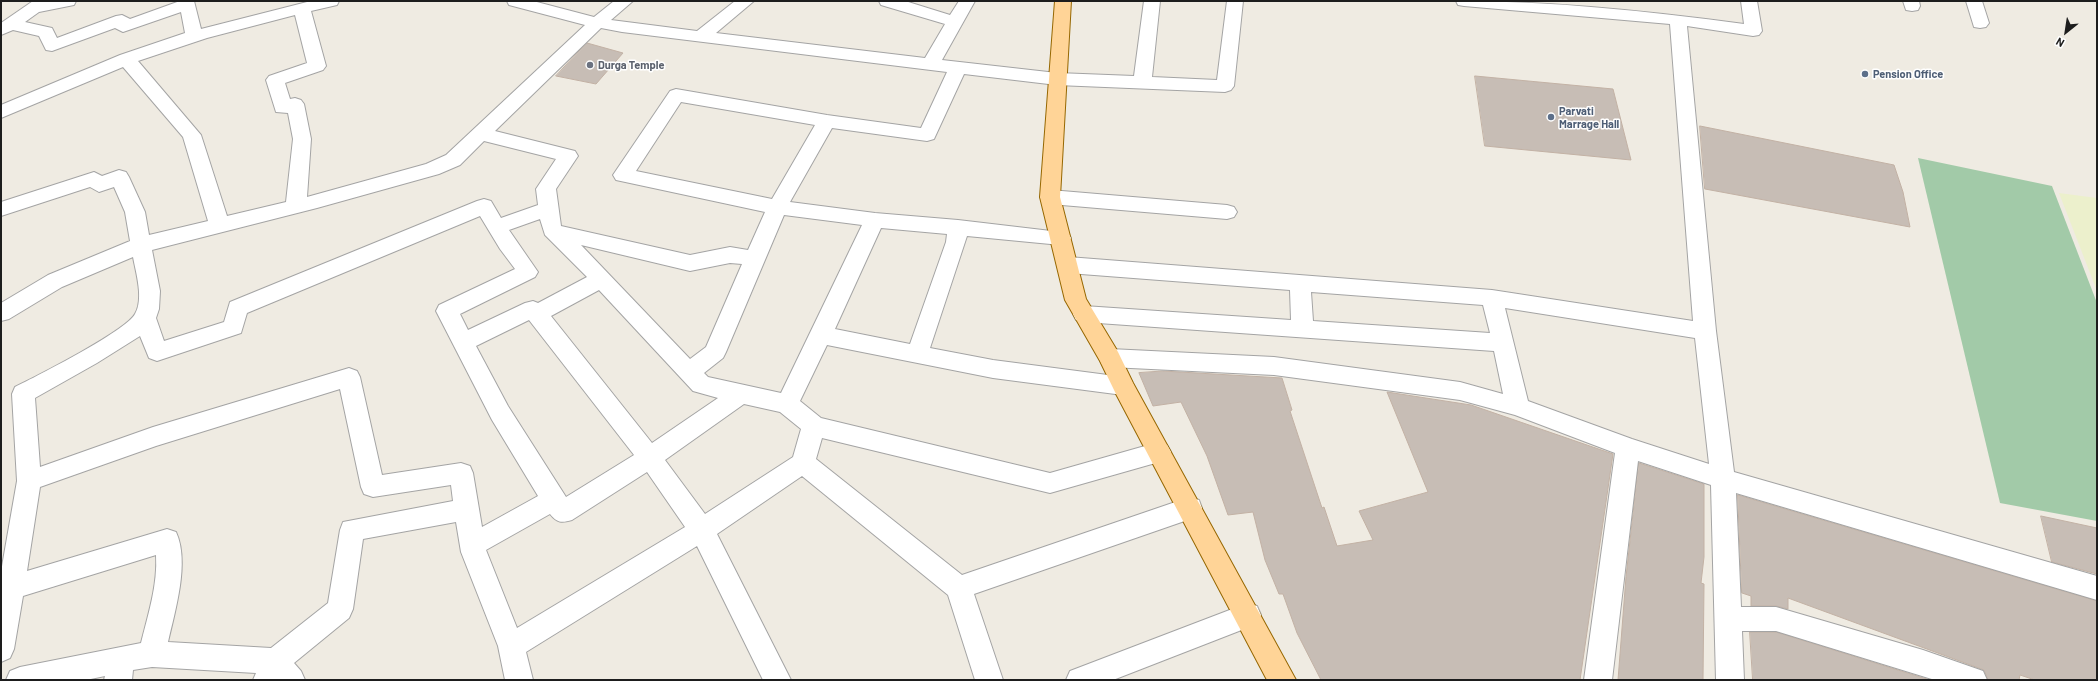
<!DOCTYPE html>
<style>
body{margin:0}
#map{position:relative;width:2098px;height:681px;overflow:hidden;background:#efebe2;font-family:Barlow,sans-serif}
canvas{display:block}
.frame{position:absolute;inset:0;border:2px solid #1d1d1d;pointer-events:none}
.north{position:absolute;left:2046px;top:12px;width:40px;height:40px;-webkit-text-stroke:3px #fff;paint-order:stroke;rotate:210deg;font-size:11px;font-weight:700;line-height:16px;text-align:center;color:#1d1d1d}
.north::after{content:'';display:block;margin:auto;width:14px;height:18px;background:#1d1d1d;clip-path:polygon(50% 0,100% 100%,50% 72%,0 100%)}
</style>
<div id="map">
<canvas width="2098" height="681"></canvas>
<div class="frame"></div>
<div class="north">N</div>
</div>
<script>
const ctx = document.querySelector('canvas').getContext('2d');
ctx.lineJoin = 'round';
function paint(path, color) {
  ctx.fillStyle = color;
  ctx.fill(path, 'evenodd');
}
function stroke(path, color, width, dash) {
  ctx.strokeStyle = color;
  ctx.lineWidth = width;
  ctx.lineCap = dash ? 'butt' : 'round';
  ctx.setLineDash(dash || []);
  ctx.stroke(path);
}
function label(font, color, halo, rows, align = 'center') {
  ctx.font = font + ' Barlow,sans-serif';
  ctx.lineWidth = 3;
  ctx.setLineDash([]);
  ctx.textBaseline = 'middle';
  ctx.strokeStyle = halo;
  ctx.fillStyle = color;
  for (const [text, x, y, turn = 0] of rows) {
    ctx.save();
    ctx.translate(x, y);
    ctx.rotate((+turn || 0) * Math.PI / 180);
    ctx.textAlign = isNaN(turn) ? turn : align;
    if (halo) ctx.strokeText(text, 0, 0);
    ctx.fillText(text, 0, 0);
    ctx.restore();
  }
}
paint(new Path2D(`
 M2059,193l38,5v93z`), '#ecf0cc');
paint(new Path2D(`
 M1918,158l134,28 45,117v218l-97,-18z`), '#a2caa8');
const building = new Path2D(`
 M587,43l36,10 -27,31 -40,-8z
 M1475,76l138,13 18,71 -146,-14z
 M1700,126l194,39 9,27 7,35 -205,-38z
 M1163,371l119,7 10,32 -2,1 32,97 2,-1 13,39 36,-6 -14,-29 69,-19 -41,-100 84,13 142,49 -33,226h-259l-24,-47 -14,-39h-4l-14,-34 -12,-48 -25,3 -21,-59 -26,-54 -28,4 -14,-33z
 M1639,463l65,21v73l-3,26 3,1 -1,96h-85l8,-103z
 M1738,495l359,106v79h-62l-15,-5 -1,5h-31l-4,-10 -196,-72v11l-12,-3h-25v-10l-9,-3z
 M2041,516l56,12v46l-45,-12z
 M1750,632h26l154,48h-177z`);
paint(building, '#c7bdb5');
stroke(building, '#c2b1a4', 1);
const minor = new Path2D(`
 M33,1h43l-2,4 -35,7 -14,10 27,6 5,10 59,-22 6,-1 8,4 50,-18h14l7,28 110,-28h28l-2,4 -26,6 15,55 -3,4 -38,13 5,16 5,-1 6,2 3,4 7,35 -4,58 119,-33 20,-9 139,-130 -76,-20 -2,-4h26l61,16 20,-16h19l-22,19 86,11 38,-30h19l-38,32 209,25 20,-34 -64,-19 -2,-4h26l45,14 9,-14h16l-33,59 115,13 77,3 10,-75h16l-8,76 65,3 10,-79h16l-9,85 -3,4 -6,2 -168,-7 -93,-11 -30,65 -7,2 -95,-13 -42,74 85,11 83,7 110,13 3,5 -3,5 -7,2 -94,-9 -37,112 63,12 130,17 8,3 3,6 -3,6 -8,3 -130,-17 -166,-33 -27,56 21,17 229,55 109,-31 8,3 4,7 -4,7 -8,3 -109,31 -228,-55 -6,21 146,116 228,-78 9,3 3,8 -3,8 -225,78 29,86h-28l-27,-85 -146,-119 -85,58 74,146h-28l-66,-134 -171,106 7,28h-28l-7,-34 -37,-94 -5,-30 -93,17 -10,70 -4,9 -55,45 7,8 4,9h-52l3,-7 -104,-6 -19,3 -1,10h-28l1,-4 -19,4h-80l4,-9 10,-4 121,-24c7,-28 17,-59 15,-88l-133,41 -9,53 -4,9 -9,4v-90l16,-91 -5,-87 3,-7c22,-11 111,-56 120,-73 9,-15 1,-41 -2,-57l-71,30 -53,32 -8,2v-18l47,-28 82,-34 -5,-29 -11,-25 -15,5 -9,-5 -89,29v-14l93,-30 8,4 17,-6 7,2 3,5 16,35 4,23 59,-14 -25,-84 -60,-70 -122,51v-13l119,-50 65,-22 -4,-21 -58,20 -8,-4 -63,23 -6,-1 -7,-14 -26,-6 -12,5v-12zM295,15l12,48 -38,13 -3,4 10,32 12,1 5,26 -7,63 -59,14 -26,-81 -63,-74 69,-23zM601,28l21,4 325,40 -26,56 -94,-13 -151,-26 -6,2 -57,84 3,5 149,32 -17,38 -18,-3 -40,8 -129,-29 -5,-37 22,-33 -3,-5 -80,-20zM681,102l134,23 -43,74 -136,-28zM484,141l72,18 -20,30 2,16 -37,13 -10,-17 -7,-2 -7,2 -247,101 -6,20 -60,19 -8,-23 3,-9 1,-18 -8,-41 165,-42 122,-34 21,-9zM784,215l78,10 -81,168 -73,-16 -4,-4 19,-15 3,-6zM480,216l20,33 15,20 -76,36 -3,6 56,109 46,76 -56,31 -9,-54 -3,-7 -9,-3 -79,12 -22,-98 -3,-6 -8,-3 -196,59 -113,40 -5,-69 62,-35 43,-27 9,22 8,3 84,-28 6,-20zM540,219l5,16 42,42 -49,26 -5,-2 -8,2 -57,27 -8,-16 75,-37 3,-5 -29,-42zM881,228l66,6 -1,8 -36,102 -75,-15zM581,245l109,26 40,-8 12,1 -36,83 -16,12zM599,290l94,101 25,7 -66,45 -101,-127zM529,320l105,135 -68,42 -58,-91 -32,-60zM340,389l21,98 3,7 9,3 78,-12 2,16 -110,21 -3,8 -12,73 -57,45 -103,-6c7,-31 22,-80 8,-110l-9,-3 -140,42 13,-84 116,-41zM744,404l36,8 21,17 -8,28 -88,57 -40,-54zM647,472l38,55 -168,101 -31,-78 64,-36c7,9 12,9 22,6z
 M1456,1c96,0 192,10 288,23l-3,-23h16l5,30 -3,4 -6,1 -66,-10 29,305 18,141 363,104v24l-361,-107 5,114h35l147,43 60,21 4,9h-52l-159,-49h-34l2,49h-28l-5,-195 -73,-24 -26,219h-28l31,-227 -100,-38 -55,-15 -186,-25 -164,-8 -8,-3 -3,-6 3,-6 8,-3 164,8 186,25 43,12 -9,-43 -410,-29 -8,-2 -3,-6 3,-6 8,-2 207,14 -1,-30 -222,-17 -7,-3 -3,-5 3,-5 7,-3 424,33 201,31 -23,-297 -206,-18 -6,-1zM1311,292l172,13 7,28 -177,-12zM1505,308l190,30 14,126 -77,-25 -104,-38z
 M1903,1h16l1,5 -2,4 -6,1 -6,-1z
 M1966,1h16l7,22 -3,4 -6,1 -6,-1z
 M1050,190l177,15 7,2 3,5 -3,5 -7,2 -177,-15 -7,-2 -3,-5 3,-5z
 M1248,603l9,3 4,9 -4,9 -144,56h-47l4,-9z`);
const major = new Path2D(`
 M1055,1h16l-11,196 26,102 32,53 15,31 163,297h-29l-152,-288 -15,-31 -35,-61 -25,-103z`);
stroke(minor, '#a4a4a4', 2);
stroke(major, '#966700', 2);
paint(minor, '#fff');
paint(major, '#ffd497');
for (const [x, y, r, color] of [
 [590,65,4,"#6b7280"],
 [1865,74,4,"#5c6f8a"],
 [1551,117,4,"#5c6f8a"]
]) {
  const dot = new Path2D();
  dot.arc(x, y, r, 0, 2 * Math.PI);
  ctx.fillStyle = color;
  ctx.fill(dot);
  stroke(dot, '#fff', 1.5);
}
label('bold 11px', '#5b616d', '#fff', [
 ["Durga Temple",598,65]
], 'left');
label('bold 11px', '#4e5e75', '#fff', [
 ["Pension Office",1873,74],
 ["Parvati",1559,111],
 ["Marrage Hall",1559,124]
], 'left');
</script>
